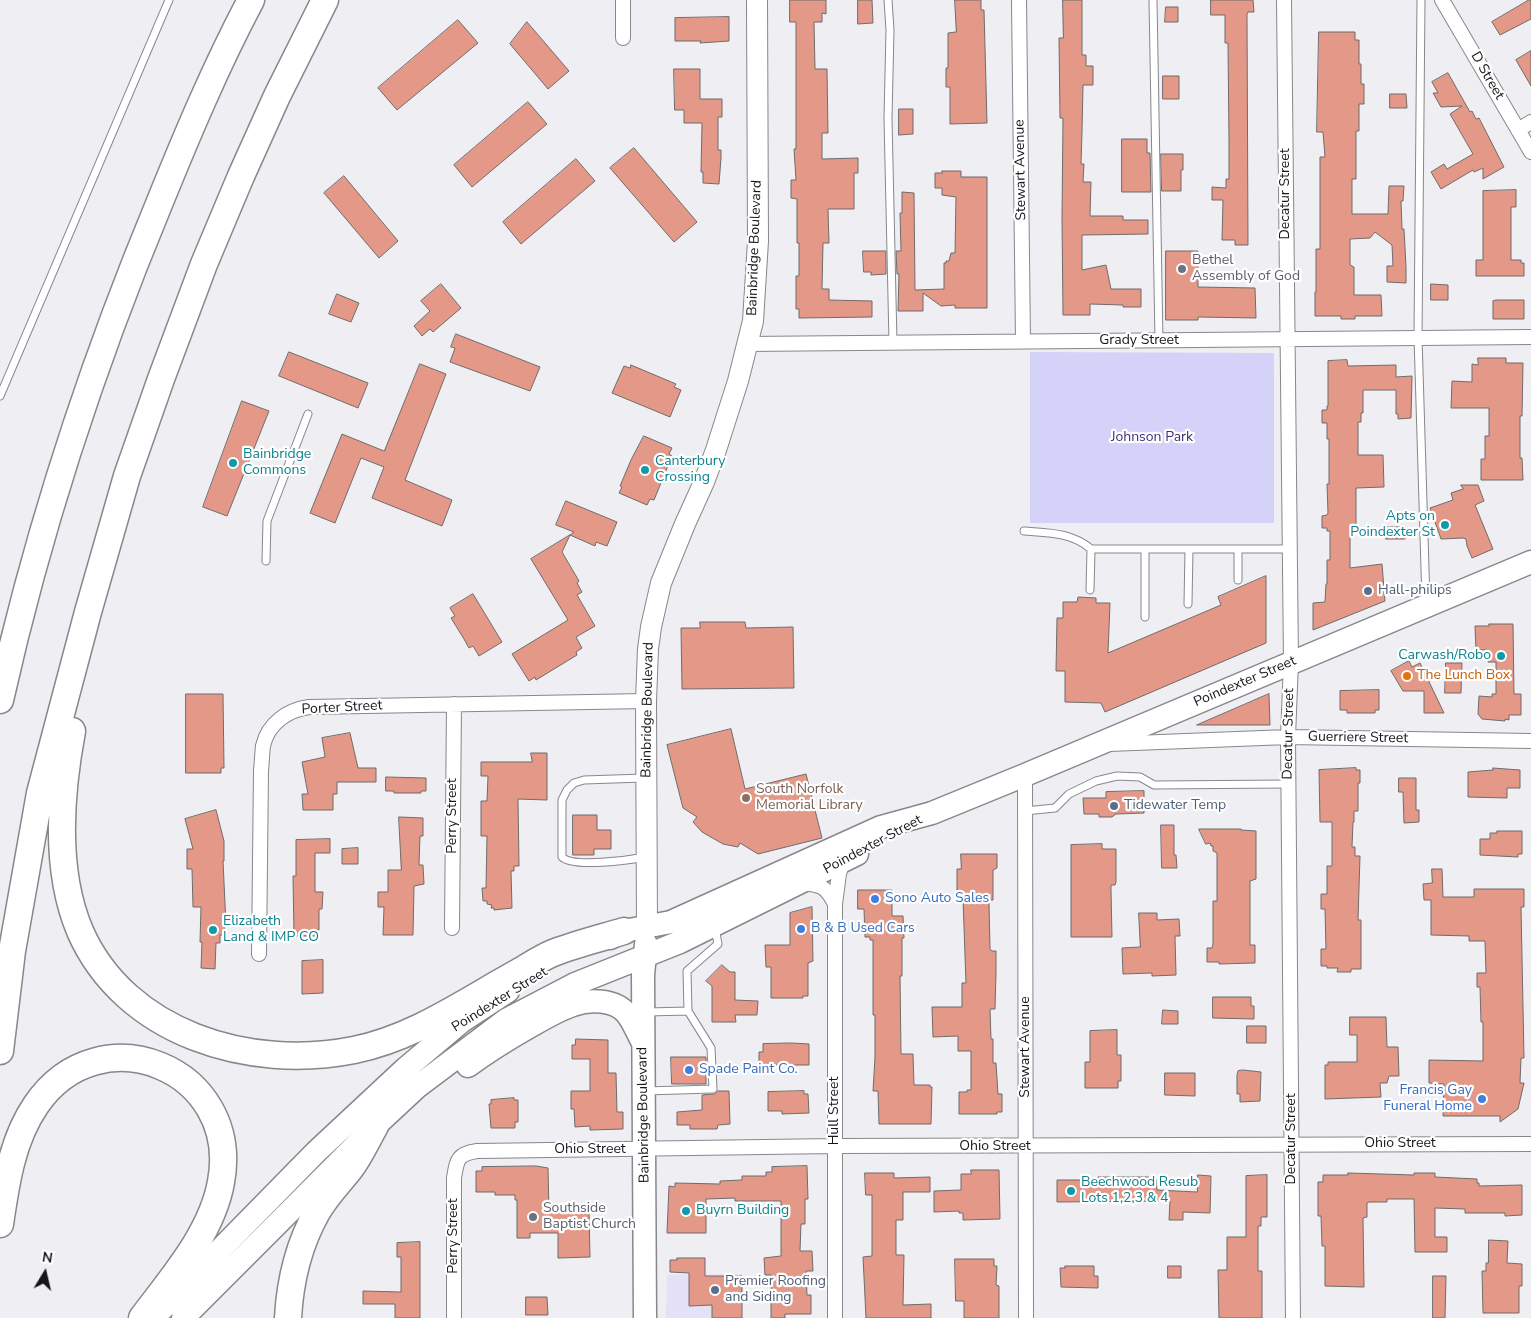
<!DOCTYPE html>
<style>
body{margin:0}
#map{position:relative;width:1531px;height:1318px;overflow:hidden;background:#eeeef3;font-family:"Nunito Sans",sans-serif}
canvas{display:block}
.north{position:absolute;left:20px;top:1248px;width:50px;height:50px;-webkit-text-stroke:4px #fff;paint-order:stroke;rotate:9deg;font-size:14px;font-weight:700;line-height:20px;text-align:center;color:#161618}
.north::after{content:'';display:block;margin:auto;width:18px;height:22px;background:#161618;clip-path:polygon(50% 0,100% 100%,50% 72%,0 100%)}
</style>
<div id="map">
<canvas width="1531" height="1318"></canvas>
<div class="north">N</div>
</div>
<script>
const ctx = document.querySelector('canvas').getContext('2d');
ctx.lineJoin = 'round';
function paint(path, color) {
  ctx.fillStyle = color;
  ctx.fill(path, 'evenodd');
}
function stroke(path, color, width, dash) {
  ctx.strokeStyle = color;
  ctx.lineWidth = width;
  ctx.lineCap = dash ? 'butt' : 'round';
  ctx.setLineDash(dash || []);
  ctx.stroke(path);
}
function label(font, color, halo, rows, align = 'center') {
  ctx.font = font + ' "Nunito Sans",sans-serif';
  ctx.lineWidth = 4.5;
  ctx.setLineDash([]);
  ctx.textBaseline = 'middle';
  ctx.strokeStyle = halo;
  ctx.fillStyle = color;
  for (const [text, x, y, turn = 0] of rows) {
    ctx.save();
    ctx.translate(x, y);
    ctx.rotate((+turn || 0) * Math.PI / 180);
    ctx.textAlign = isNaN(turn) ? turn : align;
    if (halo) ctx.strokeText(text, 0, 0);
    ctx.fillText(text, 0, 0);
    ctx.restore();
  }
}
paint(new Path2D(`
 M742,1274v44h-76l1,-43z`), '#e5e1f7');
paint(new Path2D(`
 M1030,352l244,1v170h-244z`), '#d4d2f8');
const building = new Path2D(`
 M790,0h36v14l-4,-1v9h-8l1,47h12l1,64h-6v26l36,-1v15h-4v36h-26l1,34h-6l-1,46h7v11l43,1v16l-73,1v-9h-3v-33h3v-33h-2v-44l-6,-1v-18h5l-2,-31h2v-127h-6z
 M858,0h14l1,23 -15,1z
 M955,0h26v10h3l3,113 -37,1v-37h-4v-19h2v-35l8,-1z
 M1063,0h19v55h4v11h7v19h-10l-1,46 -1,33h3l-1,18h8l-1,34h33v4h25v14l-66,1v35l24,-5 5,24h30v18h-18v-2l-33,-1v11h-27l-1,-97 1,-100h-3l-1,-80h4z
 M1211,0h42l1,12h-6l-1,2 1,231h-13v-5h-13l1,-40h-11v-13l14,1v-9h3v-36l-1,-100h-3v-28h-14z
 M1529,0h2v19l-31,16 -8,-13z
 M1166,7h12v15h-13z
 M729,17v24l-29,2 1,-2h-26v-23z
 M458,20l20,23 -81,67 -19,-22z
 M527,22l42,49 -21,18 -38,-45z
 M1319,32h36v8h4v24h2v20h3v20h-5v27h-3v48h-4v35h36l1,-28h15l-1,15h-2l1,28h2l2,38v16l-19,-1v-16h6l-1,-21 -17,-13 -5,6 -20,1v26l4,2v28h27l1,21h-27v3h-14v-3h-26v-24h1v-43h4v-92h5l-2,-25h-6z
 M1531,51v35l-15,-26z
 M674,69h26v30h22v18h-4v33h3v8l-2,26 -16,-1v-11h-2l1,-49h-18v-13h-9z
 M1448,73l22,39 2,-1 4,8 3,-1 25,49 -21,12v-11l-9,4 -1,-2 -32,19 -10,-17 13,-8 3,5 26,-15 -23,-40 12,-8 -21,1 -8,-14h5l-6,-11z
 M1163,76h16v23h-16z
 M1390,94h16l1,14h-17z
 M528,102l19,22 -75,63 -18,-22z
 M899,109h14v25l-14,1z
 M1122,139h25v14h3l1,39h-29z
 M634,148l63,74 -23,20 -64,-74z
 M1161,154h22v16h-2v21h-19z
 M576,159l19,22 -74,63 -18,-22z
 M942,171h19v6h26v131h-32v-3l-14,1 -18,-13v18h-25l1,-37h-2l-1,-23h5l-1,-38h2v-21l12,1 1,97 29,-1v-26h2v-2h3l2,-8h4l1,-56 -14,-2v-7h-7v-15h7z
 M344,176l54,65 -19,17 -55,-65z
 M1516,190v17h-5v53h10v3h3v13h-48v-16h7v-69z
 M863,251h23v23l-15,1v-3h-7z
 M1166,251h32v36l57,1 1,30 -58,-1v3h-32z
 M441,284l20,24 -28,24 -3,-3 -8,7 -8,-10 16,-15 -9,-10z
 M1431,284l17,1v15h-17z
 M337,294l22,9 -8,19 -22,-8z
 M1497,300h27v19h-31v-18z
 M456,334l84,33 -10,24 -80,-29 5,-14 -4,-1z
 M289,352l79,31 -10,25 -79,-32z
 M1478,358h28v5h17l-1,53h-2v42h2l1,22h-42v-21h4v-23h4v-28h-38l1,-27 20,1v-18l6,1z
 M1347,360l1,6 48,-1v12l16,-1 -1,42 -13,1v-5h-2v-24h-33v23h-2v9h-3v33h25l1,32 -28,1v45h-6v35l32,-4 3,37 -72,29v-27l12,-1 1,-18h1v-24h3v-29h-3v-3h-5v-12l5,-1 1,-2 -1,-29h2v-45h-2v-16h-5v-13h5v-4h1v-45z
 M420,364l26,10 -41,106 47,20 -10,26 -70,-28 12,-31 -23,-9 -26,65 -25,-10 32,-79 42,17z
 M631,365l45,19 -2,3 7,3 -11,27 -58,-24 12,-27 6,2z
 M242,401l27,10 -42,105 -24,-9z
 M644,436l28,12 -3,6 3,2 -18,44 -4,-1 -3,6 -28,-12 3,-6 -2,-1 11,-26z
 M1461,485h17l6,16 -9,4 18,44 -21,9 -5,-12 -1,-7 -3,-1 -22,1 -11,-31 23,-8 -2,-7 12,-4z
 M566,501l51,21 -10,24 -11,-4 -1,4 -25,-11 4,-3 -18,-7z
 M1385,527h20v12h-19z
 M570,535l-8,17 17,29 -2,2 5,9 -5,3 18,31 -19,11 6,11 -6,4 1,3 -41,25 -1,-3 -6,4 -17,-27 56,-34 -37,-61z
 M1266,576v67l-161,69 -4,-9 -36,-1v-31h-9l1,-53h6v-16h14l1,-5 18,1v5h14l-2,50 113,-48 -3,-8z
 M473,594l29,48 -23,14 -6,-10 -4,2 -5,-9 -13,-21 4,-2 -5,-8z
 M700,622h45l1,6 47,-1 1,61 -112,1 -1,-61h19z
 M1489,624h24l1,70h7v21h-12v5l-4,-1v2l-23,-2 -4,-5 1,-18 13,1v-3h4v-32h-8v-12h-12l-1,-24h14z
 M1409,661l3,6 8,-4 24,50h-20v-22h-21l-12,-20z
 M1446,663h16l-1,30h-16z
 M1379,690v20h-4v3h-28v-3h-7v-19z
 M186,694h37l1,74h-3v5h-35z
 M1269,694l1,31h-73z
 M731,729l14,60 61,-15 16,64 -64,16 -18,-11 -2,4 -15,-3 -21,-12 -9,-10 4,-5 -14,-9 -16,-63z
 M350,733l8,35h18v14h-39v12h-4v16h-30l-1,-16h6l-6,-32 23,-5 -3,-19z
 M531,753h16v47l-29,-1 1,67h-5v5h-3l1,37 -18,2v-2h-3l1,-3 -5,-1v-3h-4l-1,-13h4l1,-52h-6v-35h6l1,-25h-7v-14h51z
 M1356,768v2h4v13h-2v28h-4v11h-1l-1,25h3v9h5l-2,64h3v49h-10v3h-14l1,-4h-11v-2h-6v-17h5l-1,-40h-4v-15h6v-28h5v-44h-12l-1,-52z
 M1493,768l27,2v18h-13v10l-39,-1v-25l25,-2z
 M386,777l40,1v13h-5v2h-27v-2h-8z
 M1399,778h17v32h3v12l-15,1 -1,-31h-4z
 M1144,791v22l-28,1 -4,3h-13v-3h-15l-1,-16h23v-6z
 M216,810l8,31v20h-1l3,64 -1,-1 -1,11h-4v8h-4l-1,26 -14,-1 1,-26h-2l1,-35h-8l-1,-38h-5v-20h6l-8,-30z
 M573,815h24v15h14v19h-17v6h-21z
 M399,817l24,1v18h-3l-1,29h4l1,19 -10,2 -1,49h-30l1,-28h-6v-15h10v-22h13z
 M1161,825h13v30h2l1,13h-15z
 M1199,829h42v1l15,1v48l-6,2v64h5v18l-36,1v-2h-12v-14h5l1,-4v-43h4v-48l-4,-2v-5h-2l-1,-3 -4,1z
 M1497,831h25v23h-4v3l-38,-2v-16h10v-6h7z
 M330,839v14h-15v39h8l-1,17h-3v21h-5l1,6h-21l-1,-60h3v-36z
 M1102,844v5h14v33l-1,3h-4v6l1,46h-41v-92z
 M358,848v16h-16v-15z
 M961,854h36v14l-4,2v30h-3l-1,3 1,46 2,2h4v21l-1,37h-5l1,30h2v24h3l2,31h4v18h-5v2h-38v-22h8v-2h4v-39h-13v-15l-25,1 -1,-30h30v-24h4l-3,-84 -6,1v-31h4z
 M1432,869h10l1,28h31v-8h50v18h-3l3,151h-3l-1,25h4l-6,26 -18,13v-6h-57l1,-32 -15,-1v-23l54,1v-39h-2l-1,-35h-3v-14h9l-1,-32h-16v-5l-38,-1v-35h-7l-1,-16 9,-1z
 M858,890h34v26h11l1,22h-2v38h-2l1,78h12l1,31h16v2h2l-1,37h-52l-1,-33h-5l2,-34v-42h-2v-75h-3v-3h-5l-1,-28h-6z
 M812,907l1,54 -5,2v33h-5v2h-32v-31h-5l-1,-22h25v-32z
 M1139,913h18v7l22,-1 1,17h-5l1,39 -24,1v-3l-29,1 -1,-26 18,-1z
 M323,960v33l-21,1v-33z
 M722,965l8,7h5v28l23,1 -1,14h-22l1,7h-24v-36l-6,-5z
 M1213,997h38v9h3v13l-41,-1z
 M1163,1010l15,1v13h-16z
 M1350,1017h36l1,30h11l1,29h-10l-2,7h-7l1,14 -56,2v-34h3v-3h29v-27h-7z
 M1247,1026h19v17h-19z
 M1117,1030v25h4v26h-3v7h-33v-26h5v-31z
 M576,1039l32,1v33h8l1,39h6v17l-33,1v-4l-15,1 -1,-18h-3v-18h19v-32h-18v-14h3z
 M791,1043l18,1v21h-50v-13h4v-8z
 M671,1057h35v27h-34z
 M1243,1070l18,2 -1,29 -20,1v-8h-3v-19l1,-4z
 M1165,1073h30v23l-30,-1z
 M718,1091h11l1,33 -12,1 -1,4h-27v-4h-13v-13l25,-2v-15l12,-1z
 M804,1091v3h4l1,19 -27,1v-3h-14v-19z
 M514,1098v2h4v22h-3v6h-24l-2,-24h2v-4z
 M536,1166l12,2 1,44h40l1,45 -32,1v-25h-28v5h-13v-38h-2v-5h-20v-3h-19v-21h6v-4z
 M807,1166l1,33h-3v25h-4l-1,27h12l1,20h-7l1,24h4v19h-26v4h-14v-43h-6l-1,-17 17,-2v-55h-46v-3l-29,1v34h-39l2,-47 6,1v-4l45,1v-3l22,-1v-4h24v-4h6v-5z
 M971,1170h28l1,49 -37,1v-7h-4v-2l-25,1v-21l27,-1v-16h10z
 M865,1173h29v5l36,-1v15h-27v28h-7v35h8l-1,50 28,-1v14h-65l-3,-61 9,-1v-61h-6z
 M1348,1173l66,2v-2h21v4l42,2v4h2v3l43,-1v30l-17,1v-3h-40v-4l-30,-1v29h12v15h-32l-1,-53h-27v3h-18l-2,1v14l-4,1 1,69 -39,-1v-40h-3l-1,-30h-3v-34h5v-7h25z
 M1198,1175l13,1 -1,37 -27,-1v8h-14l1,-19 -113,1v-22h41v-3h51v2h7l1,11 40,2z
 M1267,1175v42h-6v9h-3v45h4v47h-43l-1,-48h9v-33h19v-61z
 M1489,1240l19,1 -1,22 15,1v22h-3v27h-36l-1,-42h4v-8h2z
 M420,1242v76h-25v-14h-32v-13l38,1v-35h-4v-14z
 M677,1258h28v18h37v42h-30v-13l-23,1v-33l-19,-1v-12h7z
 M955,1259h39v7h3l-1,19 3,1v32h-35v-17h-8z
 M1065,1266h29v10h4v12l-37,-1 -1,-19h5z
 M1168,1266h13v12h-13z
 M1433,1276h13l-1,42h-12z
 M526,1297h21l1,18h-22z`);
paint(building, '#e49888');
stroke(building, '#706b6a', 1);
const lane = new Path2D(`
 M888,0l2,30 -2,88 5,225
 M1153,0l6,341
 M1421,0l-3,337 8,265
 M0,396l169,-396
 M1024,531c24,2 47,1 67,18h199
 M1145,549v68
 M266,561l1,-40 41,-107
 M1238,580v-31
 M1090,590l1,-41
 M1188,604l1,-55
 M644,778l-60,2 -10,3 -7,7 -5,10v57c10,11 68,3 84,0
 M1025,811l30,-3 14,-14 27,-13 21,-5 23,1 14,8 134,-1
 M647,1012l41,-1 -1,-40 31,-27 -3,-16
 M645,1091l68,-2 -2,-41 -23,-37`);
const street = new Path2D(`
 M623,0v38
 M1019,0l4,341
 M1284,0l7,662 -3,75 5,581
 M1442,0l89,152
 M1518,130l13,-8
 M746,344l785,-7
 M1109,744l179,-7 243,4
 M1025,775l1,543
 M802,883c19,2 24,3 33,21
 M452,928l2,-224
 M259,954l2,-184c1,-8 1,-16 2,-24 5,-23 25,-36 46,-39l337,-6
 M454,1318v-140c3,-18 3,-24 23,-27l358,-5 696,-2
 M835,1318v-414l4,-30 4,-13`);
const secondary = new Path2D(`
 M647,927l-1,-226 2,-52 3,-22 10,-44 24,-59 19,-42 12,-32 22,-69 15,-60 5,-80 -1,-241`);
const primary = new Path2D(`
 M610,938l14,-7 47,-9 210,-95 51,-14 93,-38 506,-213
 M468,1066c19,-14 40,-27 61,-39 14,-8 29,-17 44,-22 16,-6 42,-6 54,9 6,7 10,18 15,27
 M159,1312l157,-160 89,-83 57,-48 46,-30
 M183,1318l192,-192 42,-39 89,-67 69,-36 105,-42 177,-88
 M645,1318l-2,-343 3,-31`);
const highway = new Path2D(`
 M0,700c38,-170 92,-335 159,-496 28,-69 57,-138 92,-204
 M72,731c-12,64 -18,139 8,200 45,103 170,140 274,119 60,-12 110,-48 163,-77 12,-7 24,-15 36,-20 23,-9 48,-15 71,-22
 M0,1051l12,-100 28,-158 48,-181 39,-136 34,-97 43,-115 37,-88 36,-80 48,-96
 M0,1224c6,-41 12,-84 36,-119 64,-94 206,-36 185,77 -9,51 -49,96 -79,136
 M288,1318c2,-37 11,-74 29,-106 9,-16 22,-29 33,-43 10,-13 17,-29 25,-43`);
stroke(lane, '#87878c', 9);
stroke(street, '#87878c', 16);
stroke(secondary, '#87878c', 22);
stroke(primary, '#87878c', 25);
stroke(highway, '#87878c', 29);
stroke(lane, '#fff', 7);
stroke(street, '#fff', 14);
stroke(secondary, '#fff', 20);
stroke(primary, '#fff', 22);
stroke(highway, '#fff', 26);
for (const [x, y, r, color] of [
 [1182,269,5,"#6b7280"],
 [233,463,5,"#0f9aa8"],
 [645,470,5,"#0f9aa8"],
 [1445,525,5,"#0f9aa8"],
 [1368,591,5,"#5c6f8a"],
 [1501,656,5,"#0f9aa8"],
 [1407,676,5,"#e8710a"],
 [746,798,5,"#8d6e63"],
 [1114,806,5,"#5c6f8a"],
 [875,899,5,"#3f7fe0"],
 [801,929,5,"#3f7fe0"],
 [213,930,5,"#0f9aa8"],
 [689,1070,5,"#3f7fe0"],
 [1482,1099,5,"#3f7fe0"],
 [1071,1191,5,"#0f9aa8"],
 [686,1211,5,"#0f9aa8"],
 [533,1217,5,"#6b7280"],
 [715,1290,5,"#5c6f8a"]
]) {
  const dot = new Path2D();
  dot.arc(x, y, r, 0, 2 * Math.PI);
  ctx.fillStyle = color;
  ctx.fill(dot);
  stroke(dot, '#fff', 2);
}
label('14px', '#161618', '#fff', [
 ["D Street",1487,76,60],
 ["Stewart Avenue",1021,170,-91],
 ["Decatur Street",1286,194,-90],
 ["Bainbridge Boulevard",755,248,-88],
 ["Grady Street",1139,341],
 ["Poindexter Street",1245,682,-23],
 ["Porter Street",342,708,-3],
 ["Bainbridge Boulevard",648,710,-89],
 ["Decatur Street",1289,734,-89],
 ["Guerriere Street",1358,738,1],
 ["Perry Street",453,816,-90],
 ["Poindexter Street",873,845,-28],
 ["Poindexter Street",500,1000,-32],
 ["Stewart Avenue",1026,1047,-90],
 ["Hull Street",835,1111,-90],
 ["Bainbridge Boulevard",644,1115,-91],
 ["Decatur Street",1292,1139,-90],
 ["Ohio Street",1400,1144],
 ["Ohio Street",995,1147],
 ["Ohio Street",590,1150],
 ["Perry Street",454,1236,-90]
]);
label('14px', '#5b616d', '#fff', [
 ["Bethel",1192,261],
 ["Assembly of God",1192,277],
 ["Southside",543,1209],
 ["Baptist Church",543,1225]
], 'left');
label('14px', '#3e2f7b', '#fff', [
 ["Johnson Park",1152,438]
]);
label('14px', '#0d838f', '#fff', [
 ["Bainbridge",243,455],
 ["Commons",243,471],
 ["Canterbury",655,462],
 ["Crossing",655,478],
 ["Apts on",1435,517,"right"],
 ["Poindexter St",1435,533,"right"],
 ["Carwash/Robo",1491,656,"right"],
 ["Elizabeth",223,922],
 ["Land & IMP CO",223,938],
 ["Beechwood Resub",1081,1183],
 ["Lots 1,2,3 & 4",1081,1199],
 ["Buyrn Building",696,1211]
], 'left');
label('14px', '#4e5e75', '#fff', [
 ["Hall-philips",1378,591],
 ["Tidewater Temp",1124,806],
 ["Premier Roofing",725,1282],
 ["and Siding",725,1298]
], 'left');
label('14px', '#c56008', '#fff', [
 ["The Lunch Box",1417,676]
], 'left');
label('14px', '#785e54', '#fff', [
 ["South Norfolk",756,790],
 ["Memorial Library",756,806]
], 'left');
label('14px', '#366cbe', '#fff', [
 ["Sono Auto Sales",885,899],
 ["B & B Used Cars",811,929],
 ["Spade Paint Co.",699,1070],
 ["Francis Gay",1472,1091,"right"],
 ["Funeral Home",1472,1107,"right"]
], 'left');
</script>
